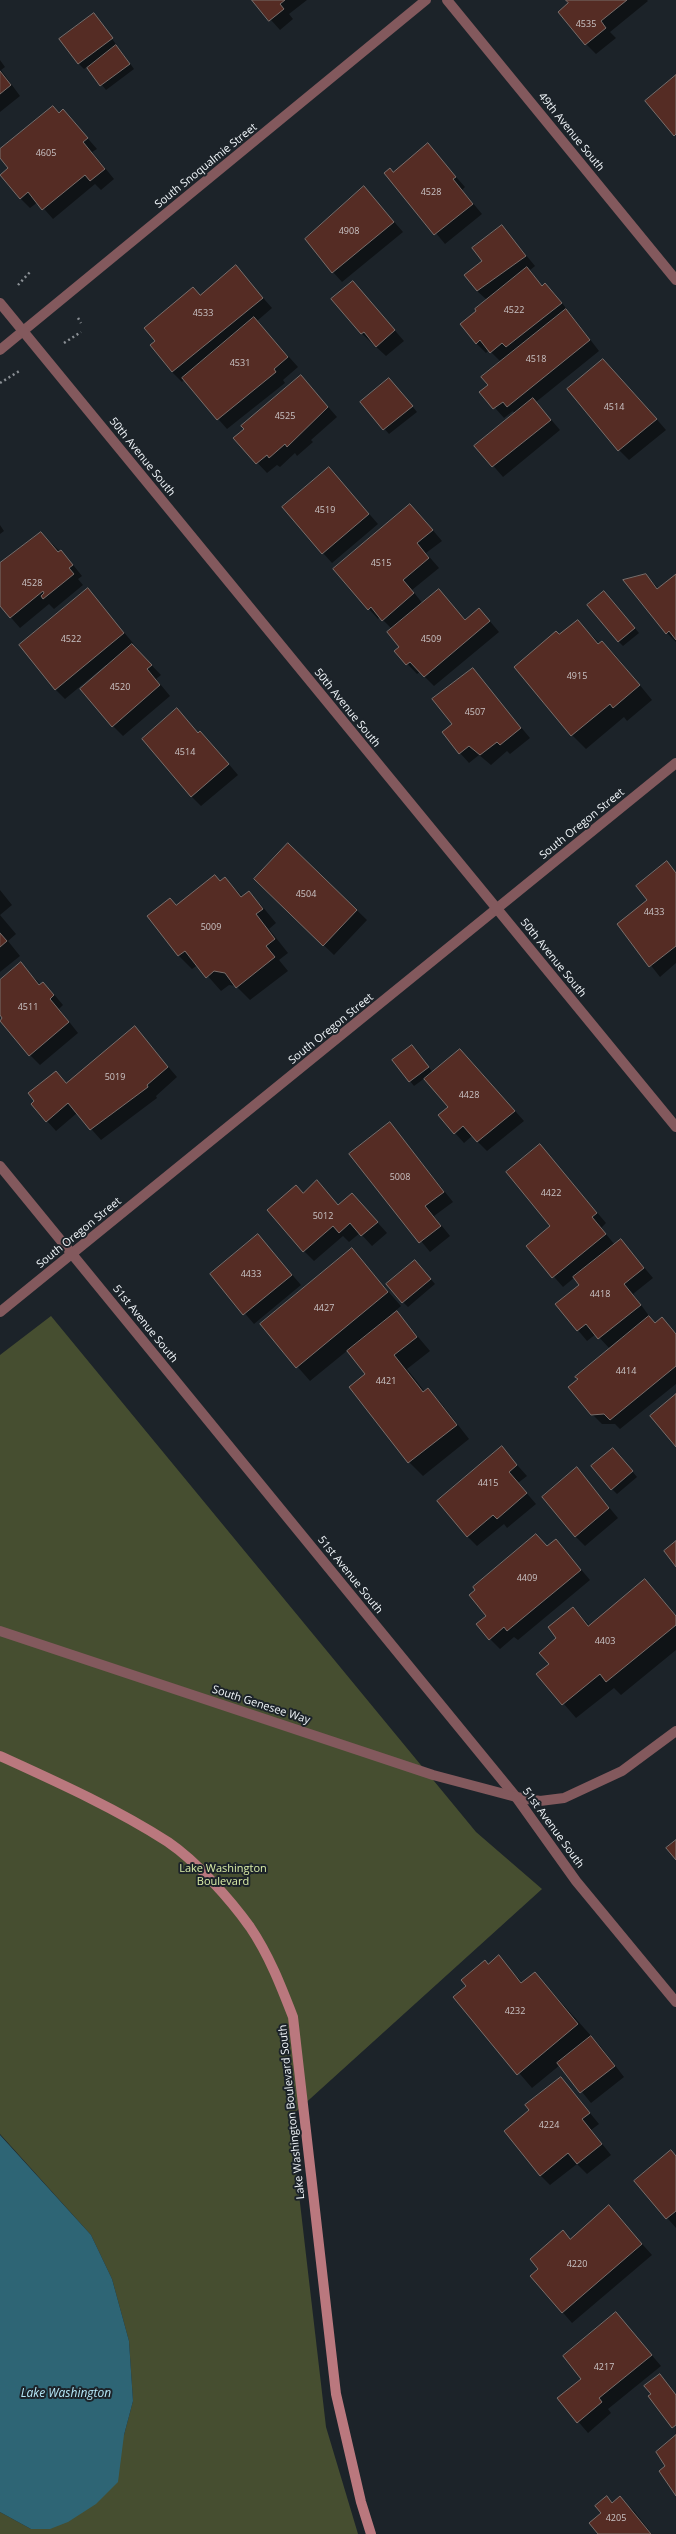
<!DOCTYPE html>
<style>
body{margin:0}
canvas{display:block;background:#1c2329}
</style>
<canvas width="676" height="2534"></canvas>
<script>
const ctx = document.querySelector('canvas').getContext('2d');
ctx.lineJoin = 'round';
function paint(path, color) {
  ctx.fillStyle = color;
  ctx.fill(path, 'evenodd');
}
function stroke(path, color, width, dash) {
  ctx.strokeStyle = color;
  ctx.lineWidth = width;
  ctx.lineCap = dash ? 'butt' : 'round';
  ctx.setLineDash(dash || []);
  ctx.stroke(path);
}
function label(font, color, halo, rows, align = 'center') {
  ctx.font = font + ' "Open Sans",sans-serif';
  ctx.lineWidth = 4;
  ctx.setLineDash([]);
  ctx.textBaseline = 'middle';
  ctx.strokeStyle = halo;
  ctx.fillStyle = color;
  for (const [text, x, y, turn = 0] of rows) {
    ctx.save();
    ctx.translate(x, y);
    ctx.rotate((+turn || 0) * Math.PI / 180);
    ctx.textAlign = isNaN(turn) ? turn : align;
    if (halo) ctx.strokeText(text, 0, 0);
    ctx.fillText(text, 0, 0);
    ctx.restore();
  }
}
paint(new Path2D(`
 M51,1316l425,516 66,57 -252,228 36,310 32,107h-358v-22l31,17 93,-94 9,-34 -4,-60 -17,-62 -21,-44 -91,-101v-779z`), '#464e30');
paint(new Path2D(`
 M0,2135l91,100 21,44 17,62 4,60 -9,34 -6,47 -22,22 -28,18 -18,7h-19l-31,-17z`), '#2e6575');
paint(new Path2D(`
 M253,0h54l-18,14 4,5 -13,11z
 M567,0h80l1,1 -38,31 6,6 -20,16 -10,-10z
 M94,14l40,55 -28,21 -19,-23 -3,2 -5,-5 -18,-25z
 M0,60l5,7 -4,3 19,26 -20,16z
 M63,110l34,39 -5,3 22,27 -13,11 -6,-6 -42,35 -15,-17 -8,6 -10,-10 -11,-30 -9,-11v-7z
 M428,145l37,42 -3,3 20,24 -37,30 -59,-71h7z
 M364,187l39,45 -61,50 -9,-10z
 M502,226l33,40 -6,5 14,15 2,-2 10,10 44,57 -63,51 24,28 -57,47 -27,-31 39,-32 -2,-3 -9,7 -23,-26 8,-7 12,-23 -12,-12 -3,3 -10,-10 2,-32 9,-11 -10,-9 7,-30z
 M236,267l36,41 -15,13 41,46 -15,13 2,3 -58,46 -43,-49 -2,2 -10,-10 -21,-27 50,-49z
 M353,282l51,59 -18,15 -25,-23z
 M301,376l36,41 -26,23 2,2 -16,14 -2,-3 -15,14 -3,-2 -10,8 -33,-35z
 M394,384l23,28 -28,22 -28,-32z
 M634,393l32,37 -37,30 -10,-10z
 M329,468l49,56 -46,39 -9,-10z
 M420,515l22,26 -16,12 13,15 -27,22 11,14 16,-14 27,30 22,-1 11,13 -65,54 -14,-14 -3,2 -22,-23 6,-4 -9,-18 -12,-12 -2,2 -9,-10z
 M0,525l4,6 -4,3z
 M41,533l29,28 12,15 -4,3 5,6 -29,24 -5,-5 -29,24 -20,-23v-41z
 M646,575l13,14 17,-14v67l-9,-9z
 M88,590l45,53 -2,1 30,31 -5,4 14,17 -47,40 -10,-10 -7,-61 -41,34 -10,-10z
 M609,597l30,36 -16,13 -5,-5z
 M578,621l22,23 2,-2 14,14 36,44 -25,21 -3,-4 -38,32 -14,-14 -12,-99z
 M473,670l57,68 -20,16 -3,-3 -16,14 -12,-10 -10,8 -9,-10 -7,-29z
 M177,710l22,24 1,-2 10,10 28,33 -37,31 -10,-10z
 M288,844l79,76 -33,35 -69,-66z
 M666,863l10,9v91l-16,14 -42,-53 30,-24z
 M225,878l18,19 5,-4 14,13 14,17 -7,6 19,24 -9,7 9,11 -38,29 -14,-14 -7,-1 -8,6 -23,-26 -6,4 -14,-14 -8,-56 7,7z
 M0,890l12,15 -12,10z
 M0,915l16,19 -8,7 12,15 -20,16z
 M21,964l20,21 2,-2 10,10 10,12 -4,4 19,24 -38,32 -10,-10 -30,-41v-33z
 M135,1028l42,49 -21,19 1,2 -56,42 -24,-27 -21,18 -9,-10 9,-49 11,12z
 M417,1051l16,22 37,-13 54,61 -37,30 -15,-15 -8,7 -9,-10 -6,-26 -24,-29 -11,8 -4,-5z
 M390,1123l63,79 -19,14 16,20 -20,16 -80,-98z
 M540,1145l66,78 -5,5 14,17 6,-5 32,38 -20,16 22,30 7,-6 14,15v51l-56,45 -5,-5h-13l-10,-10 30,-74 -1,-2 -12,10 -13,-14 -9,7 -31,-37 25,-19 -6,-8 -12,10 -36,-41 24,-20z
 M317,1182l22,24 13,-12 35,39 -15,13 -12,-13 -11,9 -6,-6 -29,25 -10,-10 -8,-65 8,8z
 M258,1235l43,50 -47,39 -43,-50z
 M352,1250l49,56 -17,15 1,1 12,-10 33,39 -23,18 18,23 2,-3 14,14 28,36 -46,37 -14,-14 -42,-87 -19,-25 -38,31 -49,-56z
 M415,1261l20,23 -27,23 -5,-5z
 M502,1448l25,28 -9,7 18,21 -29,24 -3,-4 -27,22 -10,-10z
 M618,1454l19,23 -20,17 -5,-5z
 M577,1469l41,49 -33,28 -10,-10z
 M556,1540l34,40 -72,60 -4,-3 -14,12 -10,-10 -2,-23z
 M645,1580l31,35v35l-55,45 -7,-7 -38,30 -38,-44 12,-9 8,-26 15,-31 17,18z
 M498,1957l25,26 12,-10 66,74 23,30 -33,26 -31,-38 -28,23 -78,-91z
 M561,2078l38,46 -8,6 20,25 -24,19 -10,-10 -27,21 -10,-10 -9,-65z
 M676,2156v72l-41,-47z
 M609,2207l43,48 -80,68 -41,-47 8,-7 24,-37 8,8z
 M616,2313l45,53 -53,43 3,4 -23,20 -30,-35 24,-19z
 M620,2498l14,13 18,23h-53l14,-30z`), '#0007');
const building = new Path2D(`
 M252,0h33l-5,4 4,5 -15,12z
 M566,0h61l-26,21 5,7 -21,17 -27,-33 10,-9z
 M94,13l19,25 -35,26 -19,-25z
 M116,45l14,19 -30,22 -13,-18z
 M0,71l11,14 -11,9z
 M676,75v59l-2,2 -29,-35z
 M53,106l6,7 4,-4 25,29 -5,4 22,27 -15,12 -5,-6 -43,35 -14,-18 -8,7 -20,-24 8,-7 -8,-10v-9z
 M428,143l28,34 -3,2 20,25 -39,31 -50,-62 6,-5 3,4z
 M364,186l30,36 -62,51 -27,-34z
 M502,225l24,31 -49,35 -13,-16 18,-14 -10,-13z
 M236,265l27,33 -91,74 -22,-27 5,-4 -11,-13 49,-41 7,8z
 M527,267l15,19 3,-3 17,20 -56,44 -4,-4 -12,10 -10,-13 -4,4 -16,-20 16,-13 -1,-2z
 M353,281l42,49 -19,17 -12,-15 -3,2 -30,-35z
 M566,309l24,31 -83,67 -4,-5 -10,7 -14,-17 9,-7 -7,-8z
 M254,317l34,40 -14,12 2,3 -59,48 -35,-42z
 M603,359l54,60 -39,32 -51,-62z
 M301,375l27,32 -41,40 -2,-3 -16,14 -2,-3 -11,9 -23,-26 11,-9 -3,-3z
 M389,378l24,28 -30,24 -23,-28z
 M533,398l18,22 -59,47 -18,-21z
 M329,467l40,47 -47,40 -40,-47z
 M410,504l23,26 -16,13 12,15 -26,22 11,13 -32,28 -11,-14 -3,3 -35,-41z
 M41,532l17,20 3,-2 12,15 -4,3 5,6 -31,25 -2,-3 3,-3 -1,-2 -33,27 -10,-12v-43z
 M646,574l11,15 19,-15v66l-7,-9 -3,3 -43,-54z
 M88,588l36,45 -69,57 -36,-45z
 M439,589l26,31 14,-12 11,13 -66,56 -14,-15 -4,3 -12,-14 5,-4 -12,-15z
 M604,591l31,37 -17,14 -31,-37z
 M578,620l20,24 4,-3 38,44 -27,23 -3,-4 -39,32 -57,-69 42,-36 3,3z
 M132,644l20,21 -5,4 13,16 -48,42 -32,-38z
 M473,668l48,60 -21,17 -3,-3 -17,13 -11,-9 -10,8 -17,-22 10,-8 -20,-25z
 M177,708l21,25 2,-2 29,33 -38,33 -49,-58z
 M288,843l69,67 -34,36 -69,-67z
 M667,861l9,12v73l-27,21 -32,-43 30,-24 -11,-14z
 M215,875l5,6 5,-4 16,20 8,-6 14,18 -7,5 19,25 -9,7 9,11 -39,31 -11,-15 -11,-2 -8,7 -21,-27 -7,5 -31,-40 23,-18 6,7z
 M0,933l7,8 -7,6z
 M21,962l18,23 4,-3 11,13 -4,4 19,23 -40,34 -29,-35 2,-3 -2,-3v-35z
 M135,1026l33,41 -21,18 1,2 -58,43 -22,-27 -22,19 -15,-18 3,-3 -6,-8 28,-22 10,12z
 M412,1045l17,22 -20,15 -17,-22z
 M460,1049l55,62 -38,31 -14,-16 -9,8 -16,-19 10,-8 -24,-28z
 M390,1122l54,70 -19,14 16,20 -22,17 -70,-89z
 M540,1144l57,69 -5,4 14,17 -54,44 -26,-32 24,-20 -44,-54z
 M317,1180l21,25 14,-12 26,29 -17,14 -11,-13 -11,10 -6,-7 -30,26 -36,-42 29,-25 7,8z
 M258,1234l34,41 -49,40 -33,-41z
 M621,1239l23,29 -20,16 17,21 -43,34 -12,-15 -9,7 -22,-27 24,-19 -6,-8z
 M352,1248l36,44 -92,76 -36,-44z
 M415,1260l16,19 -29,24 -16,-19z
 M397,1311l20,26 -23,18 29,37 5,-4 29,37 -49,38 -59,-76 16,-13 -18,-23z
 M649,1316l6,7 7,-6 14,17v32l-66,54 -6,-6 -13,1 -23,-28 10,-8 -3,-2z
 M676,1394v53l-26,-31z
 M502,1446l15,19 -8,7 18,21 -30,26 -4,-4 -26,22 -30,-36z
 M613,1448l20,23 -22,19 -20,-24z
 M577,1467l32,41 -34,29 -33,-40z
 M536,1534l11,12 9,-7 25,31 -74,61 -3,-4 -15,13 -13,-16 10,-8 -17,-21 6,-5 -2,-3z
 M676,1541v26l-12,-16z
 M645,1579l31,37v9l-70,57 -6,-8 -38,31 -26,-31 13,-10 -10,-11 17,-15 -8,-11 25,-20 15,19z
 M676,1840v20l-10,-12z
 M499,1955l22,28 14,-11 43,52 -61,51 -64,-78 13,-11 -5,-6 24,-20 3,4z
 M591,2036l24,30 -35,27 -23,-30z
 M561,2077l29,36 -8,6 20,25 -25,20 -9,-11 -28,23 -36,-45 25,-21 -4,-5z
 M671,2150l5,6v55l-10,8 -32,-38z
 M609,2205l33,39 -80,69 -32,-37 8,-7 -8,-10 33,-29 7,9z
 M616,2312l36,43 -53,43 3,4 -25,21 -20,-25 24,-19 -18,-23z
 M660,2374l16,21v30l-4,3 -24,-32 3,-2 -7,-8z
 M676,2435v61l-17,-25 6,-5 -9,-14z
 M607,2496l5,7 8,-7 31,38h-53l-9,-11 12,-10 -6,-7z`);
paint(building, '#552c24');
stroke(building, '#796e6b', 1);
stroke(new Path2D(`
 M18,285l12,-13
 M78,318l3,5
 M64,343l17,-11
 M0,383l21,-13`), '#8a8f94', 2.5, [2, 3]);
stroke(new Path2D(`
 M447,0l229,280
 M0,350l426,-350
 M0,1166l516,631 60,84 100,121
 M0,1312l676,-549`), '#83595d', 10);
stroke(new Path2D(`
 M0,303l676,824
 M0,1631l433,144 83,22 24,4 24,-3 58,-27 54,-40`), '#83595d', 10);
stroke(new Path2D(`
 M0,1756c57,26 115,52 168,86 28,19 62,57 82,85 19,28 31,59 43,90l43,377 25,108 10,32`), '#ba787e', 10);
label('9px', '#c9c3c4', null, [
 ["4535",586,24],
 ["4605",46,153],
 ["4528",431,192],
 ["4908",349,231],
 ["4522",514,310],
 ["4533",203,313],
 ["4518",536,359],
 ["4531",240,363],
 ["4514",614,407],
 ["4525",285,416],
 ["4519",325,510],
 ["4515",381,563],
 ["4528",32,583],
 ["4522",71,639],
 ["4509",431,639],
 ["4915",577,676],
 ["4520",120,687],
 ["4507",475,712],
 ["4514",185,752],
 ["4504",306,894],
 ["4433",654,912],
 ["5009",211,927],
 ["4511",28,1007],
 ["5019",115,1077],
 ["4428",469,1095],
 ["5008",400,1177],
 ["4422",551,1193],
 ["5012",323,1216],
 ["4433",251,1274],
 ["4418",600,1294],
 ["4427",324,1308],
 ["4414",626,1371],
 ["4421",386,1381],
 ["4415",488,1483],
 ["4409",527,1578],
 ["4403",605,1641],
 ["4232",515,2011],
 ["4224",549,2125],
 ["4220",577,2264],
 ["4217",604,2367],
 ["4205",616,2518]
]);
label('11px', '#f0f5f9', '#1c2329', [
 ["49th Avenue South",571,132,51],
 ["South Snoqualmie Street",206,166,-39],
 ["50th Avenue South",142,457,51],
 ["50th Avenue South",347,708,51],
 ["South Oregon Street",582,824,-39],
 ["50th Avenue South",553,958,51],
 ["South Oregon Street",331,1029,-39],
 ["South Oregon Street",79,1233,-39],
 ["51st Avenue South",145,1324,51],
 ["51st Avenue South",350,1575,51],
 ["South Genesee Way",261,1705,18],
 ["51st Avenue South",553,1828,54],
 ["Lake Washington Boulevard South",292,2112,-96]
]);
label('11px', '#daeda7', '#1c2329', [
 ["Lake Washington",223,1869],
 ["Boulevard",223,1882]
]);
label('italic 12px', '#b5e7f7', '#1c2329', [
 ["Lake Washington",66,2394]
]);
</script>
